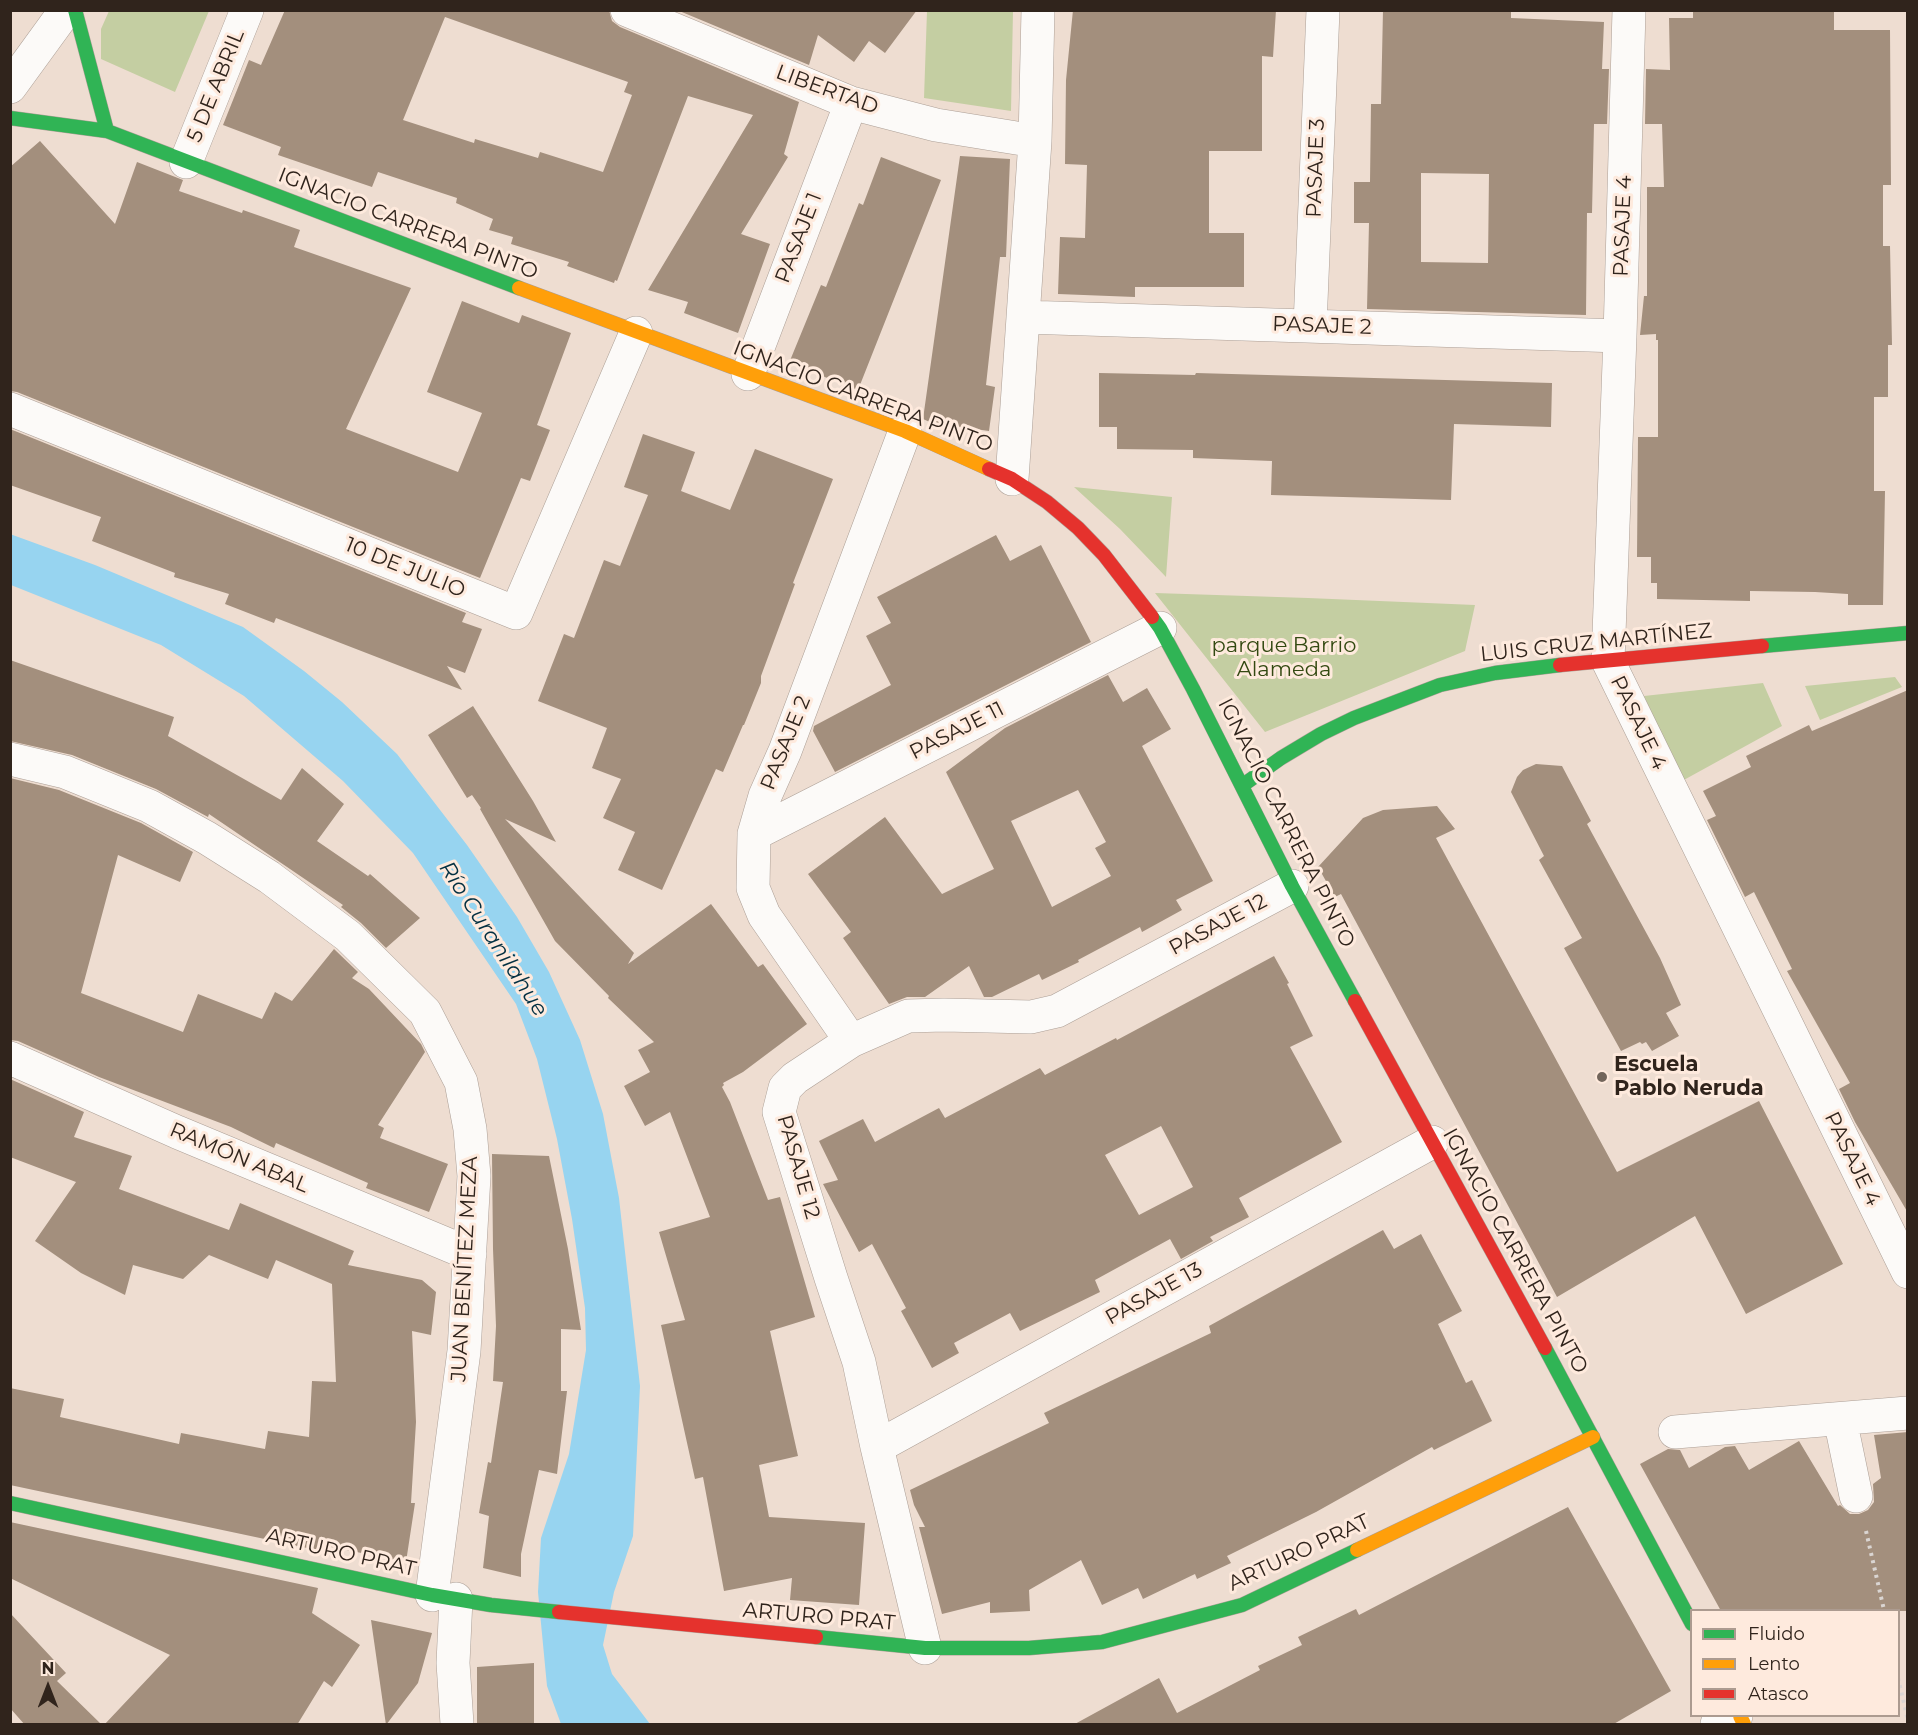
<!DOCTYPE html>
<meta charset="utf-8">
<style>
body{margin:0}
#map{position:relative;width:1918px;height:1735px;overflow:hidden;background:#eeddd1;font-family:Montserrat,sans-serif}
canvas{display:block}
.frame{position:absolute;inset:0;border:12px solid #30241c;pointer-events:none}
.legend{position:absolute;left:1690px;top:1609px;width:210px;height:108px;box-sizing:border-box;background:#feeadd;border:2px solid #ac9b90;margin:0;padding:8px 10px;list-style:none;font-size:18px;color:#30241c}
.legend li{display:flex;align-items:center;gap:12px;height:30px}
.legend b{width:30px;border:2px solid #ac9b90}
.north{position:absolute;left:18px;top:1657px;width:60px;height:60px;-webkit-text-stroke:4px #feeadd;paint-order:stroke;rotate:0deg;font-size:16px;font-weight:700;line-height:24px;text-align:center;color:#30241c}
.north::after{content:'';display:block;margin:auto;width:21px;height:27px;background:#30241c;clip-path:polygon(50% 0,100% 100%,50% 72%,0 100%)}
</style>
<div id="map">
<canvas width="1918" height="1735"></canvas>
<div class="frame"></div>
<ul class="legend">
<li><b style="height:8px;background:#30b455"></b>Fluido</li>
<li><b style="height:8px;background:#ff9f0a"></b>Lento</li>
<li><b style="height:8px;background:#e5322d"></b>Atasco</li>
</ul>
<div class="north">N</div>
</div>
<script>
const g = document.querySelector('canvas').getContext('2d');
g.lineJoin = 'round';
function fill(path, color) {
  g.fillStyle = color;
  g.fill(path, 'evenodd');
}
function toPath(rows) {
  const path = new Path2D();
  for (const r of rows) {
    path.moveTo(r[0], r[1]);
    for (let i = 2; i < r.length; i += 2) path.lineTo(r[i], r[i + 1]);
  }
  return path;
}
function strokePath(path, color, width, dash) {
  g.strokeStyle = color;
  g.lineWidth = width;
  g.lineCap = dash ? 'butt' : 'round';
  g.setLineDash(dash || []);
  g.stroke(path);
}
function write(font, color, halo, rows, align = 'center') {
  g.font = font + ' Montserrat,sans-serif';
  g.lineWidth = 6;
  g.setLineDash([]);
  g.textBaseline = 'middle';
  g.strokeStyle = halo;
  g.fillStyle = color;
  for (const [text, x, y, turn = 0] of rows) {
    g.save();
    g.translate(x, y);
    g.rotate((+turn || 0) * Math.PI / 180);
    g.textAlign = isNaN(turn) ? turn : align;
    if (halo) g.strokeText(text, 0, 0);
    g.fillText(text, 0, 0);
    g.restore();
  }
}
fill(toPath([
 [109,11,209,11,175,92,101,59,101,29],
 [927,11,1013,11,1011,111,924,98],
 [1074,487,1172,497,1166,577,1120,529],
 [1155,593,1308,598,1475,605,1465,651,1265,732],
 [1895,677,1902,687,1820,720,1805,686],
 [1763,683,1782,726,1682,781,1644,696]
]), '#c4cea2');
fill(toPath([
 [10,534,95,565,243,627,304,671,342,702,397,754,467,845,517,917,549,972,580,1040,603,1114,619,1198,640,1386,633,1536,614,1592,603,1645,612,1674,650,1724,561,1724,547,1686,538,1592,541,1538,569,1454,586,1350,585,1308,572,1219,557,1139,537,1059,516,1004,413,853,343,781,244,696,161,645,11,585]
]), '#97d4f0');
fill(toPath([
 [285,10,609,10,612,21,620,27,799,102,784,154,788,157,741,234,770,244,738,333,684,313,688,302,648,290,753,115,688,96,617,281,615,280,614,283,567,266,569,262,511,244,513,237,489,230,493,219,456,203,457,198,378,172,372,187,278,155,281,147,223,125,249,60,261,65],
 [445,17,628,82,624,92,632,95,603,172,540,152,538,158,475,139,474,143,403,120],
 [677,10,917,10,885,53,869,41,854,62,818,35,809,65],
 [1073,10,1276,10,1273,57,1262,56,1262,151,1209,151,1209,233,1244,233,1244,287,1135,287,1135,297,1058,294,1060,237,1085,238,1087,165,1065,164,1066,80],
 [1383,10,1511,10,1511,18,1604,22,1602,69,1609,69,1607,124,1594,124,1592,213,1587,213,1586,315,1367,309,1369,223,1354,223,1354,182,1370,182,1371,104,1381,104],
 [1421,173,1489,174,1488,263,1421,262],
 [1693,10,1834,10,1834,30,1890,30,1891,185,1883,185,1883,246,1890,246,1892,345,1888,345,1888,397,1874,397,1874,491,1885,491,1883,605,1848,605,1848,594,1815,592,1750,591,1750,601,1657,599,1657,583,1651,583,1651,557,1637,557,1638,437,1658,437,1658,340,1656,340,1656,334,1640,335,1644,296,1647,296,1647,187,1664,187,1662,124,1645,124,1646,69,1670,70,1669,18,1693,18],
 [40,141,115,224,137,162,183,180,179,191,242,213,243,210,300,230,294,247,411,288,346,429,458,472,482,413,427,392,462,301,519,323,522,315,571,333,537,425,550,430,530,481,521,478,480,578,17,392,10,391,10,167],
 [960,156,1010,159,1006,257,1000,257,986,385,995,387,989,431,932,423,923,419],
 [881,157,941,180,858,390,789,363,821,285,826,287,859,203,863,205],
 [1099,373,1195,375,1196,373,1552,383,1551,427,1454,424,1451,500,1271,495,1272,461,1193,458,1193,450,1117,449,1117,427,1099,427],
 [10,429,466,613,462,622,482,629,465,673,447,666,462,690,276,618,274,623,225,604,229,594,174,577,175,573,92,541,101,517,10,485],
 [643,434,695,452,681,491,730,510,755,449,833,479,793,583,795,584,761,676,761,683,744,725,743,725,723,772,716,769,662,890,618,870,635,832,603,818,621,779,592,768,607,728,538,701,564,634,574,638,604,560,620,566,648,495,624,487],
 [996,535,1010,561,1041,545,1091,642,835,772,813,731,814,726,891,685,866,636,891,623,877,597],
 [10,660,174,717,168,736,281,800,302,768,344,804,317,841,368,876,370,874,420,918,386,948,361,923,341,907,343,905,209,814,208,817,156,789,72,755,10,741],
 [1108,675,1123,702,1147,688,1171,729,1142,746,1213,881,1176,900,1182,910,1142,932,1140,927,1078,960,1079,962,1042,980,1039,974,992,997,984,997,969,966,925,997,907,997,889,1004,843,938,851,932,808,874,885,817,942,894,994,869,946,772,1005,728],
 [1078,790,1106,842,1095,848,1111,876,1052,907,1011,821],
 [1908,690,1908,1213,1855,1122,1839,1089,1850,1083,1787,971,1792,969,1754,892,1745,897,1707,820,1716,816,1703,791,1751,767,1746,756,1809,725,1812,731],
 [473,706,533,801,556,842,505,819,634,953,628,964,711,904,758,967,763,964,807,1024,743,1072,723,1083,724,1085,722,1087,730,1102,768,1200,780,1197,815,1317,770,1331,798,1456,759,1465,769,1517,865,1523,859,1605,790,1600,792,1578,724,1591,703,1477,695,1479,661,1325,685,1320,659,1232,710,1217,670,1112,645,1126,624,1086,650,1072,638,1050,654,1042,608,998,609,996,555,941,480,809,481,808,472,795,467,798,428,735],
 [1536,764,1562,766,1591,821,1587,824,1660,958,1681,1005,1666,1013,1679,1036,1652,1051,1646,1042,1642,1044,1640,1042,1621,1051,1564,948,1582,938,1539,860,1544,856,1511,792,1517,777,1523,770],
 [10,778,59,790,141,823,193,852,180,882,118,855,81,993,183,1032,198,994,262,1019,275,992,292,1001,334,949,358,972,352,978,369,989,421,1044,425,1052,378,1125,384,1128,380,1138,448,1164,429,1212,366,1188,368,1183,276,1143,274,1148,231,1127,99,1077,18,1041,10,1040],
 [1437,806,1455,829,1436,838,1617,1172,1759,1101,1843,1264,1746,1314,1695,1216,1557,1297,1341,894,1335,897,1318,867,1363,818,1383,810],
 [1274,956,1289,983,1287,984,1313,1036,1290,1047,1342,1142,1239,1198,1249,1217,1210,1237,1213,1241,1181,1259,1170,1239,1095,1280,1100,1292,1020,1331,1010,1313,954,1343,959,1353,932,1368,901,1311,906,1308,872,1244,859,1252,823,1184,838,1180,819,1141,863,1119,875,1142,939,1108,945,1118,1040,1068,1045,1075,1116,1038,1117,1040],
 [1161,1126,1193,1187,1139,1215,1105,1155],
 [10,1079,84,1112,74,1137,132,1156,119,1189,229,1230,240,1203,354,1251,348,1265,422,1280,436,1292,431,1335,412,1331,416,1422,411,1503,415,1503,406,1562,327,1546,326,1552,10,1485,10,1388,64,1399,60,1417,179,1444,181,1433,265,1449,268,1431,309,1437,312,1381,336,1382,332,1284,276,1260,268,1279,209,1255,183,1279,133,1265,125,1295,81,1273,35,1241,76,1182,10,1157],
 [492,1154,549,1156,568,1249,581,1330,561,1329,561,1391,567,1391,557,1474,539,1470,521,1554,521,1577,483,1568,489,1516,479,1513,488,1462,491,1463,503,1382,493,1381,496,1326,493,1249],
 [1383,1230,1394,1249,1421,1234,1462,1311,1438,1324,1466,1383,1472,1380,1492,1421,1434,1450,1432,1447,1316,1512,1227,1556,1231,1563,1197,1579,1195,1574,1143,1599,1138,1588,1102,1605,1081,1560,1029,1590,1030,1611,990,1613,990,1602,942,1614,919,1527,925,1527,914,1505,910,1490,1049,1423,1044,1413,1211,1333,1209,1326],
 [1908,1432,1908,1611,1721,1611,1640,1464,1668,1449,1680,1450,1689,1468,1725,1447,1735,1446,1749,1470,1799,1441,1838,1506,1840,1505,1850,1514,1859,1514,1868,1510,1874,1502,1873,1484,1881,1478,1874,1435],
 [1568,1507,1671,1691,1612,1725,1073,1725,1159,1678,1177,1713,1260,1670,1258,1666,1302,1645,1298,1637,1356,1609,1359,1615],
 [10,1522,318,1588,312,1613,360,1645,332,1687,324,1681,297,1725,104,1725,170,1655,10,1578],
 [10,1613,66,1673,57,1681,102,1725,25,1725,10,1708],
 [371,1620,432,1633,418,1683,386,1725],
 [534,1663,534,1725,477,1725,477,1667]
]), '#a38f7d');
const street = toPath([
 [627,10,851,103,936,125,1035,141],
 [1629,10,1620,336,1608,661,1908,1272],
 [10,87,66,10],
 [186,162,247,10],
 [1023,317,1620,336],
 [1310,326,1323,10],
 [748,374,851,103],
 [10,409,516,613,636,333],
 [1012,479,1035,141,1038,10],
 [10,759,65,772,149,806,207,838,269,877,348,936,425,1012,461,1082,470,1129,474,1176,464,1351,432,1595],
 [754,834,1160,628],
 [851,1041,764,915,753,888,754,834,765,796,785,751,905,431],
 [10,1058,177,1132,470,1254],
 [1840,1419,1856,1496],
 [1675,1432,1908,1413],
 [877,1447,1432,1142],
 [456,1599,453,1663,457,1724],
 [925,1648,877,1447,859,1362,831,1278,779,1112,785,1088,795,1078,851,1041,908,1016,944,1015,1031,1017,1057,1011,1292,886],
 [1717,1724,1736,1716]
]);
const fast = toPath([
 [75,10,107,131],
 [10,118,107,131,519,288],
 [1152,617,1160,628,1193,689,1292,886,1355,1001],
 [1762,646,1908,633],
 [1243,785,1281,758,1321,734,1354,718,1440,685,1495,673,1560,665],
 [1545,1348,1692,1624],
 [10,1503,432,1595,491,1605,559,1612],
 [816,1637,925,1648,1029,1648,1102,1642,1242,1605,1357,1550]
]);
const slow = toPath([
 [519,288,905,431,989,469],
 [1357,1550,1593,1437],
 [1740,1716,1744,1724]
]);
const jam = toPath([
 [989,469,1012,479,1047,502,1078,528,1104,555,1152,617],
 [1560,665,1762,646],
 [1355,1001,1545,1348],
 [559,1612,816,1637]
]);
strokePath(street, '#ac9f96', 34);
strokePath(fast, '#ac9f96', 15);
strokePath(slow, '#ac9f96', 15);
strokePath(jam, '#ac9f96', 15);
strokePath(toPath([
 [1866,1531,1884,1610],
 [1898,1678,1908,1720]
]), '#dad5d2', 4, [3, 4.5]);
strokePath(street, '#fcfaf8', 33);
strokePath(fast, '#30b455', 14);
strokePath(slow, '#ff9f0a', 14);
strokePath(jam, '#e5322d', 14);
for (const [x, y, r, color] of [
 [1602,1077,6,"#72655b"]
]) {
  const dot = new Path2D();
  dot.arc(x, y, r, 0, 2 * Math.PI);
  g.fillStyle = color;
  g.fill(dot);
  strokePath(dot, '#feeadd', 2);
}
write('21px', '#30241c', '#feeadd', [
 ["5 DE ABRIL",216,86,-68],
 ["LIBERTAD",827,90,20],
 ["PASAJE 3",1316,168,-88],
 ["IGNACIO CARRERA PINTO",408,224,21],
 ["PASAJE 4",1623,226,-88],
 ["PASAJE 1",799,238,-69],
 ["PASAJE 2",1322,326,2],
 ["IGNACIO CARRERA PINTO",863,397,21],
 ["10 DE JULIO",405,568,22],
 ["LUIS CRUZ MARTÍNEZ",1596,643,-6],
 ["PASAJE 4",1638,723,64],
 ["PASAJE 11",957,731,-27],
 ["PASAJE 2",786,743,-68],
 ["IGNACIO CARRERA PINTO",1286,823,63],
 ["PASAJE 12",1218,925,-28],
 ["RAMÓN ABAL",239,1158,23],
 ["PASAJE 4",1852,1159,64],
 ["PASAJE 12",798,1167,74],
 ["IGNACIO CARRERA PINTO",1515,1251,61],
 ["JUAN BENÍTEZ MEZA",465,1269,-87],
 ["PASAJE 13",1154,1294,-29],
 ["ARTURO PRAT",341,1553,13],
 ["ARTURO PRAT",1299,1553,-25],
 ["ARTURO PRAT",819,1617,5]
]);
write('21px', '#334911', '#feeadd', [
 ["parque Barrio",1284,646],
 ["Alameda",1284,670]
]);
write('bold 21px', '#30241c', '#feeadd', [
 ["Escuela",1614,1065],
 ["Pablo Neruda",1614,1089]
], 'left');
write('italic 22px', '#033042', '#feeadd', [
 ["Río Curanilahue",493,939,57]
]);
</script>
